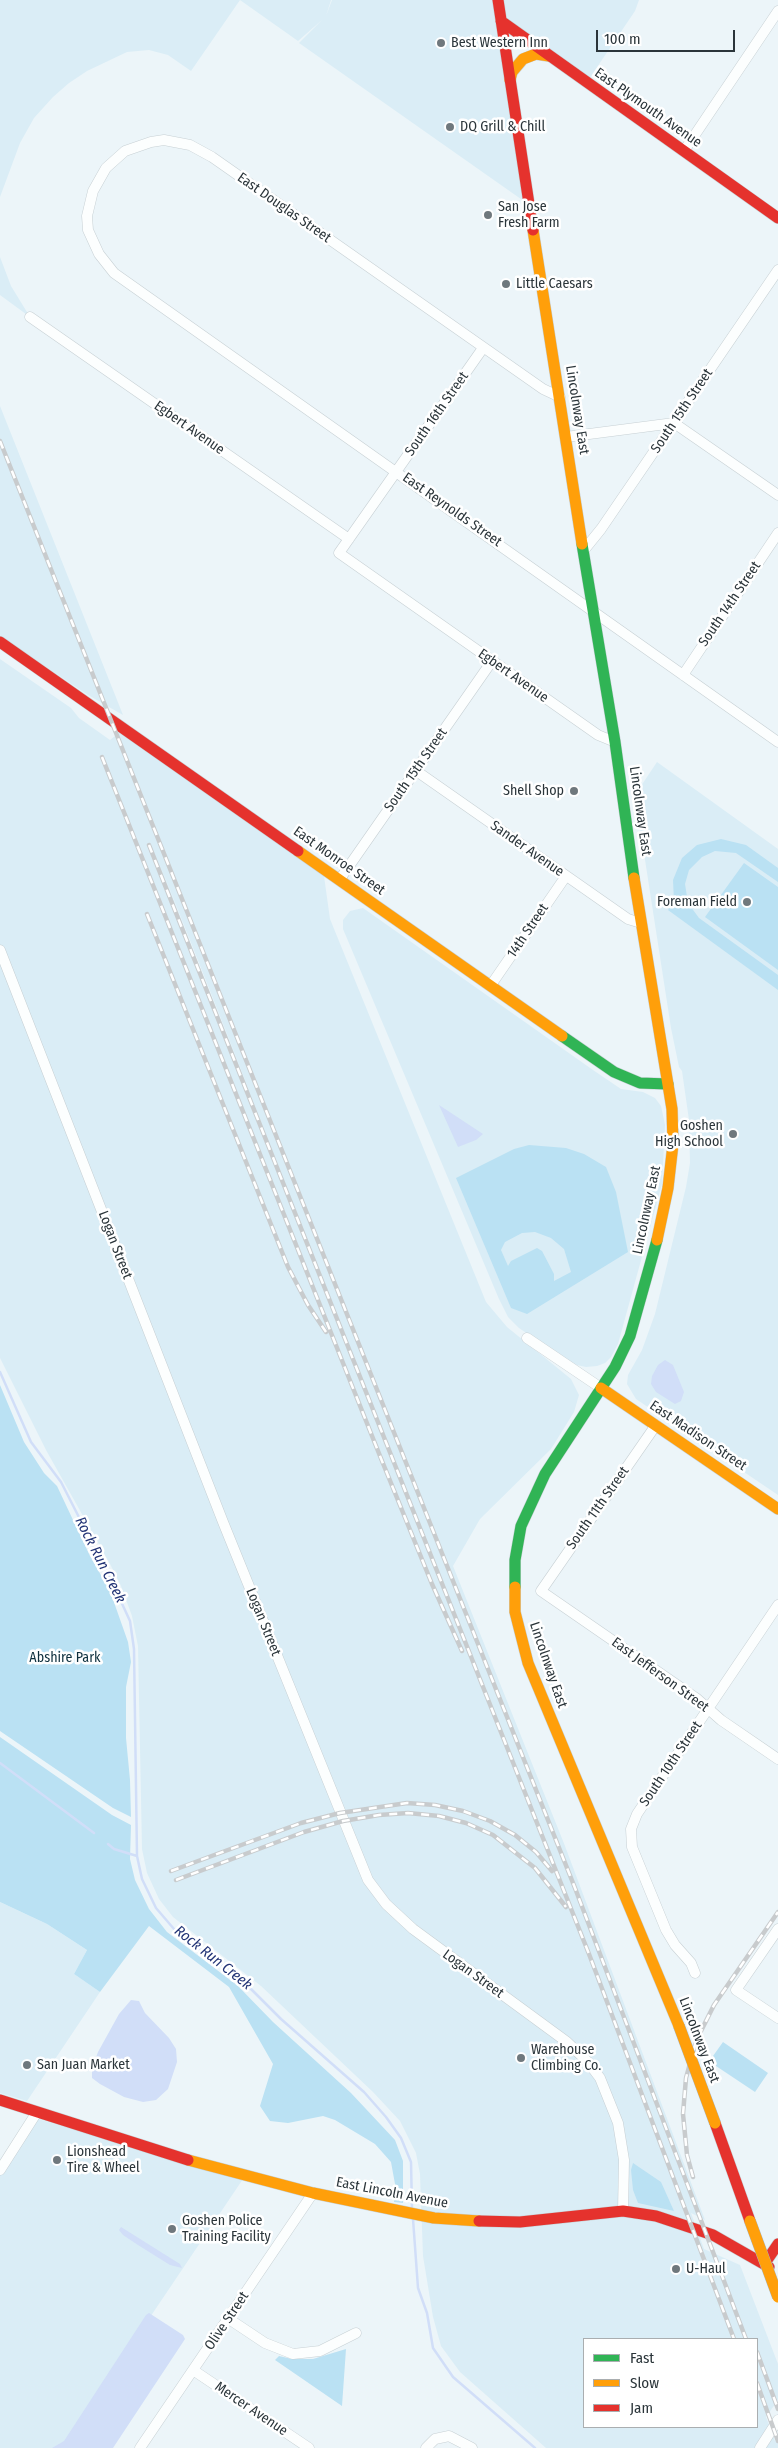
<!DOCTYPE html>
<style>
body{margin:0}
#map{position:relative;width:778px;height:2448px;overflow:hidden;background:#ecf5f9;font-family:"Fira Sans Condensed",sans-serif}
canvas{display:block}
.legend{position:absolute;left:583px;top:2338px;width:175px;height:90px;box-sizing:border-box;background:#fff;border:1px solid #aaaeb0;margin:0;padding:6px 9px;list-style:none;font-size:15px;color:#2b353a}
.legend li{display:flex;align-items:center;gap:10px;height:25px}
.legend b{width:25px;border:1px solid #aaaeb0}
.scale{position:absolute;left:596px;top:30px;width:139px;height:22px;box-sizing:border-box;border:2px solid #2b353a;border-top:0;padding-left:6px;font-size:15px;line-height:18px;white-space:nowrap;color:#2b353a;-webkit-text-stroke:4px #fff;paint-order:stroke}
</style>
<div id="map">
<canvas width="778" height="2448"></canvas>
<ul class="legend">
<li><b style="height:6px;background:#30b455"></b>Fast</li>
<li><b style="height:6px;background:#ff9f0a"></b>Slow</li>
<li><b style="height:6px;background:#e5322d"></b>Jam</li>
</ul>
<div class="scale">100 m</div>
</div>
<script>
const g = document.querySelector('canvas').getContext('2d');
g.lineJoin = 'round';
function fill(path, color) {
  g.fillStyle = color;
  g.fill(path, 'evenodd');
}
function toPath(rows) {
  const path = new Path2D();
  for (const r of rows) {
    path.moveTo(r[0], r[1]);
    for (let i = 2; i < r.length; i += 2) path.lineTo(r[i], r[i + 1]);
  }
  return path;
}
function strokePath(path, color, width, dash) {
  g.strokeStyle = color;
  g.lineWidth = width;
  g.lineCap = dash ? 'butt' : 'round';
  g.setLineDash(dash || []);
  g.stroke(path);
}
function write(font, color, halo, rows, align = 'center') {
  g.font = font + ' "Fira Sans Condensed",sans-serif';
  g.lineWidth = 5;
  g.setLineDash([]);
  g.textBaseline = 'middle';
  g.strokeStyle = halo;
  g.fillStyle = color;
  for (const [text, x, y, turn = 0] of rows) {
    g.save();
    g.translate(x, y);
    g.rotate((+turn || 0) * Math.PI / 180);
    g.textAlign = isNaN(turn) ? turn : align;
    if (halo) g.strokeText(text, 0, 0);
    g.fillText(text, 0, 0);
    g.restore();
  }
}
fill(toPath([
 [0,0,331,0,326,16,332,0,639,0,635,11,587,82,501,21,528,204,299,43,322,20,298,41,240,0,191,71,168,55,149,50,127,52,87,71,69,83,53,97,34,118,20,143,0,197],
 [0,257,11,286,30,317,0,295],
 [0,406,123,715,88,695,0,636],
 [0,659,71,708,79,718,110,740,120,732,324,876,330,919,486,1302,507,1327,571,1379,579,1395,574,1412,551,1449,480,1519,453,1566,565,1846,705,2220,691,2213,704,2249,740,2265,778,2364,778,2400,766,2417,775,2441,778,2438,778,2448,546,2448,460,2372,441,2346,433,2317,423,2256,420,2174,416,2153,400,2121,373,2092,261,1986,173,1917,159,1899,147,1873,142,1849,138,1646,132,1616,121,1586,110,1564,46,1450,0,1358],
 [159,862,250,1092,197,960],
 [584,2339,757,2339,757,2427,584,2427],
 [657,762,778,849,778,1495,636,1399,627,1384,628,1375,642,1350,655,1314,686,1187,690,1163,689,1120,682,1071,679,1067,671,1028,635,795],
 [363,908,593,1070,621,1089,643,1092,655,1098,661,1106,665,1125,662,1184,618,1344,611,1357,605,1363,597,1366,586,1367,572,1364,519,1328,508,1317,499,1299,343,929,343,920,350,911],
 [0,1902,47,1924,87,1950,74,1974,100,1992,27,2101,0,2093],
 [38,2119,243,2179,62,2448,0,2448,0,2173]
]), '#daedf6');
fill(toPath([
 [721,839,746,845,778,868,778,882,736,853,715,851,702,857,689,870,685,884,688,903,699,918,778,975,778,990,668,910,674,902,673,880,682,858,697,845],
 [744,863,778,887,778,970,705,917],
 [529,1145,566,1148,584,1154,606,1167,616,1192,628,1252,527,1314,511,1308,456,1178,514,1149],
 [535,1232,551,1238,564,1249,571,1272,554,1281,554,1274,542,1251,537,1248,511,1261,508,1266,501,1250,505,1242,522,1233],
 [0,1385,24,1442,44,1473,57,1486,90,1556,110,1591,128,1642,131,1662,126,1687,126,1738,130,1780,131,1817,113,1808,0,1731],
 [0,1737,112,1815,131,1825,130,1859,135,1880,149,1909,167,1932,238,1986,273,2022,351,2093,395,2140,403,2161,403,2203,394,2202,395,2184,391,2162,375,2144,335,2120,323,2116,288,2123,270,2121,260,2106,273,2064,229,1987,149,1926,100,1992,74,1974,87,1950,47,1924,0,1902],
 [723,2042,768,2073,755,2092,716,2066,713,2056],
 [633,2163,661,2182,674,2211,638,2203,633,2190,631,2170],
 [346,2349,342,2406,275,2360,279,2356,292,2359,313,2359]
]), '#bae1f3');
fill(toPath([
 [439,1105,483,1134,476,1140,458,1147],
 [665,1360,673,1365,684,1392,681,1401,675,1404,656,1392,651,1384,652,1376,658,1365],
 [131,2000,139,2001,145,2013,169,2038,176,2049,177,2062,168,2089,156,2100,143,2102,124,2097,100,2084,92,2078,92,2068,98,2052,119,2014],
 [121,2227,180,2264,182,2268,170,2265,138,2245,123,2235,119,2230],
 [149,2313,183,2335,185,2339,113,2448,52,2448,64,2441,146,2315]
]), '#d1def8');
strokePath(toPath([
 [0,1372,31,1442,61,1482,112,1582,130,1621,134,1649,137,1856,142,1879,156,1908,174,1929,243,1981,281,2019,364,2092,386,2117,401,2138,411,2162,412,2209],
 [0,1763,94,1833],
 [108,1844,114,1849,137,1856],
 [413,2219,418,2288,427,2313,433,2348,453,2377,535,2448]
]), '#d1def8', 2.5);
const street = toPath([
 [684,151,778,11],
 [30,317,349,539],
 [483,348,339,553,598,735,615,742],
 [560,397,543,389,212,157,190,145,164,140,151,142,125,151,106,168,93,191,87,216,88,230,99,254,114,273,778,742],
 [566,437,674,423,778,495],
 [584,550,601,529,778,270],
 [683,675,778,533],
 [415,770,628,919,641,923],
 [340,879,492,661],
 [0,950,223,1522,368,1880,386,1904,413,1929,567,2042,588,2062,600,2078,618,2123,624,2160,623,2211],
 [491,985,566,876],
 [527,1338,601,1388],
 [656,1425,541,1591,696,1698,721,1720,778,1759],
 [778,1929,736,1990,778,2018],
 [695,1973,691,1963,675,1945,666,1930,632,1847,631,1829,637,1814,778,1605],
 [0,2170,37,2112],
 [229,2319,265,2343,293,2354,320,2351,356,2333],
 [193,2370,309,2448],
 [140,2448,313,2193],
 [426,2448,435,2439,449,2436,472,2448],
 [760,2448,778,2420]
]);
const fast = toPath([
 [582,544,615,742,634,878],
 [562,1036,614,1072,640,1083,668,1084],
 [515,1587,515,1560,521,1526,545,1474,615,1367,630,1336,657,1240]
]);
const slow = toPath([
 [510,80,512,72,523,59,536,54,549,56],
 [533,230,582,544],
 [298,851,562,1036],
 [634,878,672,1109,673,1144,668,1188,657,1240],
 [601,1388,778,1509],
 [515,1587,515,1612,528,1663,679,2026],
 [188,2160,313,2193,434,2218,479,2221]
]);
const jam = toPath([
 [498,0,533,230],
 [501,21,778,218],
 [0,642,298,851],
 [0,2100,188,2160],
 [715,2123,750,2221],
 [479,2221,520,2222,623,2211,656,2216,713,2235,769,2267],
 [765,2263,778,2244]
]);
strokePath(street, '#c7d0d4', 11);
strokePath(fast, '#c7d0d4', 12);
strokePath(slow, '#c7d0d4', 12);
strokePath(jam, '#c7d0d4', 12);
strokePath(street, '#fcfefe', 10);
strokePath(fast, '#30b455', 11);
strokePath(slow, '#ff9f0a', 11);
strokePath(jam, '#e5322d', 11);
const rail = toPath([
 [0,441,575,1888,746,2339],
 [102,757,380,1456,432,1584,462,1651],
 [149,845,589,1954,734,2339],
 [147,914,288,1267,308,1305,326,1332],
 [171,1871,301,1823,340,1813,407,1803,435,1805,463,1811,490,1821,515,1835,536,1852,552,1871],
 [176,1880,304,1832,343,1821,379,1815,408,1813,439,1816,466,1823,493,1835,535,1868,566,1907],
 [693,2177,687,2155,683,2114,686,2078,696,2041,714,2005,778,1912],
 [757,2352,778,2409],
 [757,2383,778,2441]
]);
strokePath(rail, '#c8cbcd', 4.5);
strokePath(rail, '#fff', 2.5, [8]);
const slowBridge = toPath([
 [679,2026,715,2123],
 [750,2221,778,2297]
]);
strokePath(slowBridge, '#a9b7c3', 12, []);
strokePath(slowBridge, '#ff9f0a', 11);
for (const [x, y, r, color] of [
 [441,43,5,"#6f787d"],
 [450,127,5,"#6f787d"],
 [488,215,5,"#6f787d"],
 [506,284,5,"#6f787d"],
 [574,791,5,"#6f787d"],
 [747,902,5,"#6f787d"],
 [733,1134,5,"#6f787d"],
 [521,2058,5,"#6f787d"],
 [27,2065,5,"#6f787d"],
 [57,2160,5,"#6f787d"],
 [172,2229,5,"#6f787d"],
 [676,2269,5,"#6f787d"]
]) {
  const dot = new Path2D();
  dot.arc(x, y, r, 0, 2 * Math.PI);
  g.fillStyle = color;
  g.fill(dot);
  strokePath(dot, '#fff', 2);
}
write('14px', '#2b353a', '#fff', [
 ["Best Western Inn",451,43],
 ["DQ Grill & Chill",460,127],
 ["San Jose",498,207],
 ["Fresh Farm",498,223],
 ["Little Caesars",516,284],
 ["Shell Shop",564,791,"right"],
 ["Foreman Field",737,902,"right"],
 ["Goshen",723,1126,"right"],
 ["High School",723,1142,"right"],
 ["Warehouse",531,2050],
 ["Climbing Co.",531,2066],
 ["San Juan Market",37,2065],
 ["Lionshead",67,2152],
 ["Tire & Wheel",67,2168],
 ["Goshen Police",182,2221],
 ["Training Facility",182,2237],
 ["U-Haul",686,2269]
], 'left');
write('14px', '#2b353a', '#fff', [
 ["East Plymouth Avenue",648,108,35],
 ["East Douglas Street",284,208,35],
 ["Lincolnway East",577,410,81],
 ["South 15th Street",682,411,-56],
 ["South 16th Street",437,414,-55],
 ["Egbert Avenue",189,428,35],
 ["East Reynolds Street",452,510,35],
 ["South 14th Street",730,604,-56],
 ["Egbert Avenue",513,676,35],
 ["South 15th Street",416,770,-55],
 ["Lincolnway East",640,811,82],
 ["Sander Avenue",527,849,35],
 ["East Monroe Street",339,861,35],
 ["14th Street",528,931,-56],
 ["Lincolnway East",647,1210,-78],
 ["Logan Street",115,1245,69],
 ["East Madison Street",698,1436,34],
 ["South 11th Street",598,1508,-55],
 ["Logan Street",263,1622,68],
 ["Lincolnway East",548,1665,71],
 ["East Jefferson Street",660,1675,36],
 ["South 10th Street",671,1764,-56],
 ["Logan Street",473,1974,36],
 ["Lincolnway East",699,2040,69],
 ["East Lincoln Avenue",392,2193,11],
 ["Olive Street",227,2321,-56],
 ["Mercer Avenue",251,2409,34]
]);
write('14px', '#0e303e', '#fff', [
 ["Abshire Park",65,1658]
]);
write('italic 15px', '#223476', '#fff', [
 ["Rock Run Creek",100,1560,63],
 ["Rock Run Creek",213,1958,38]
]);
</script>
